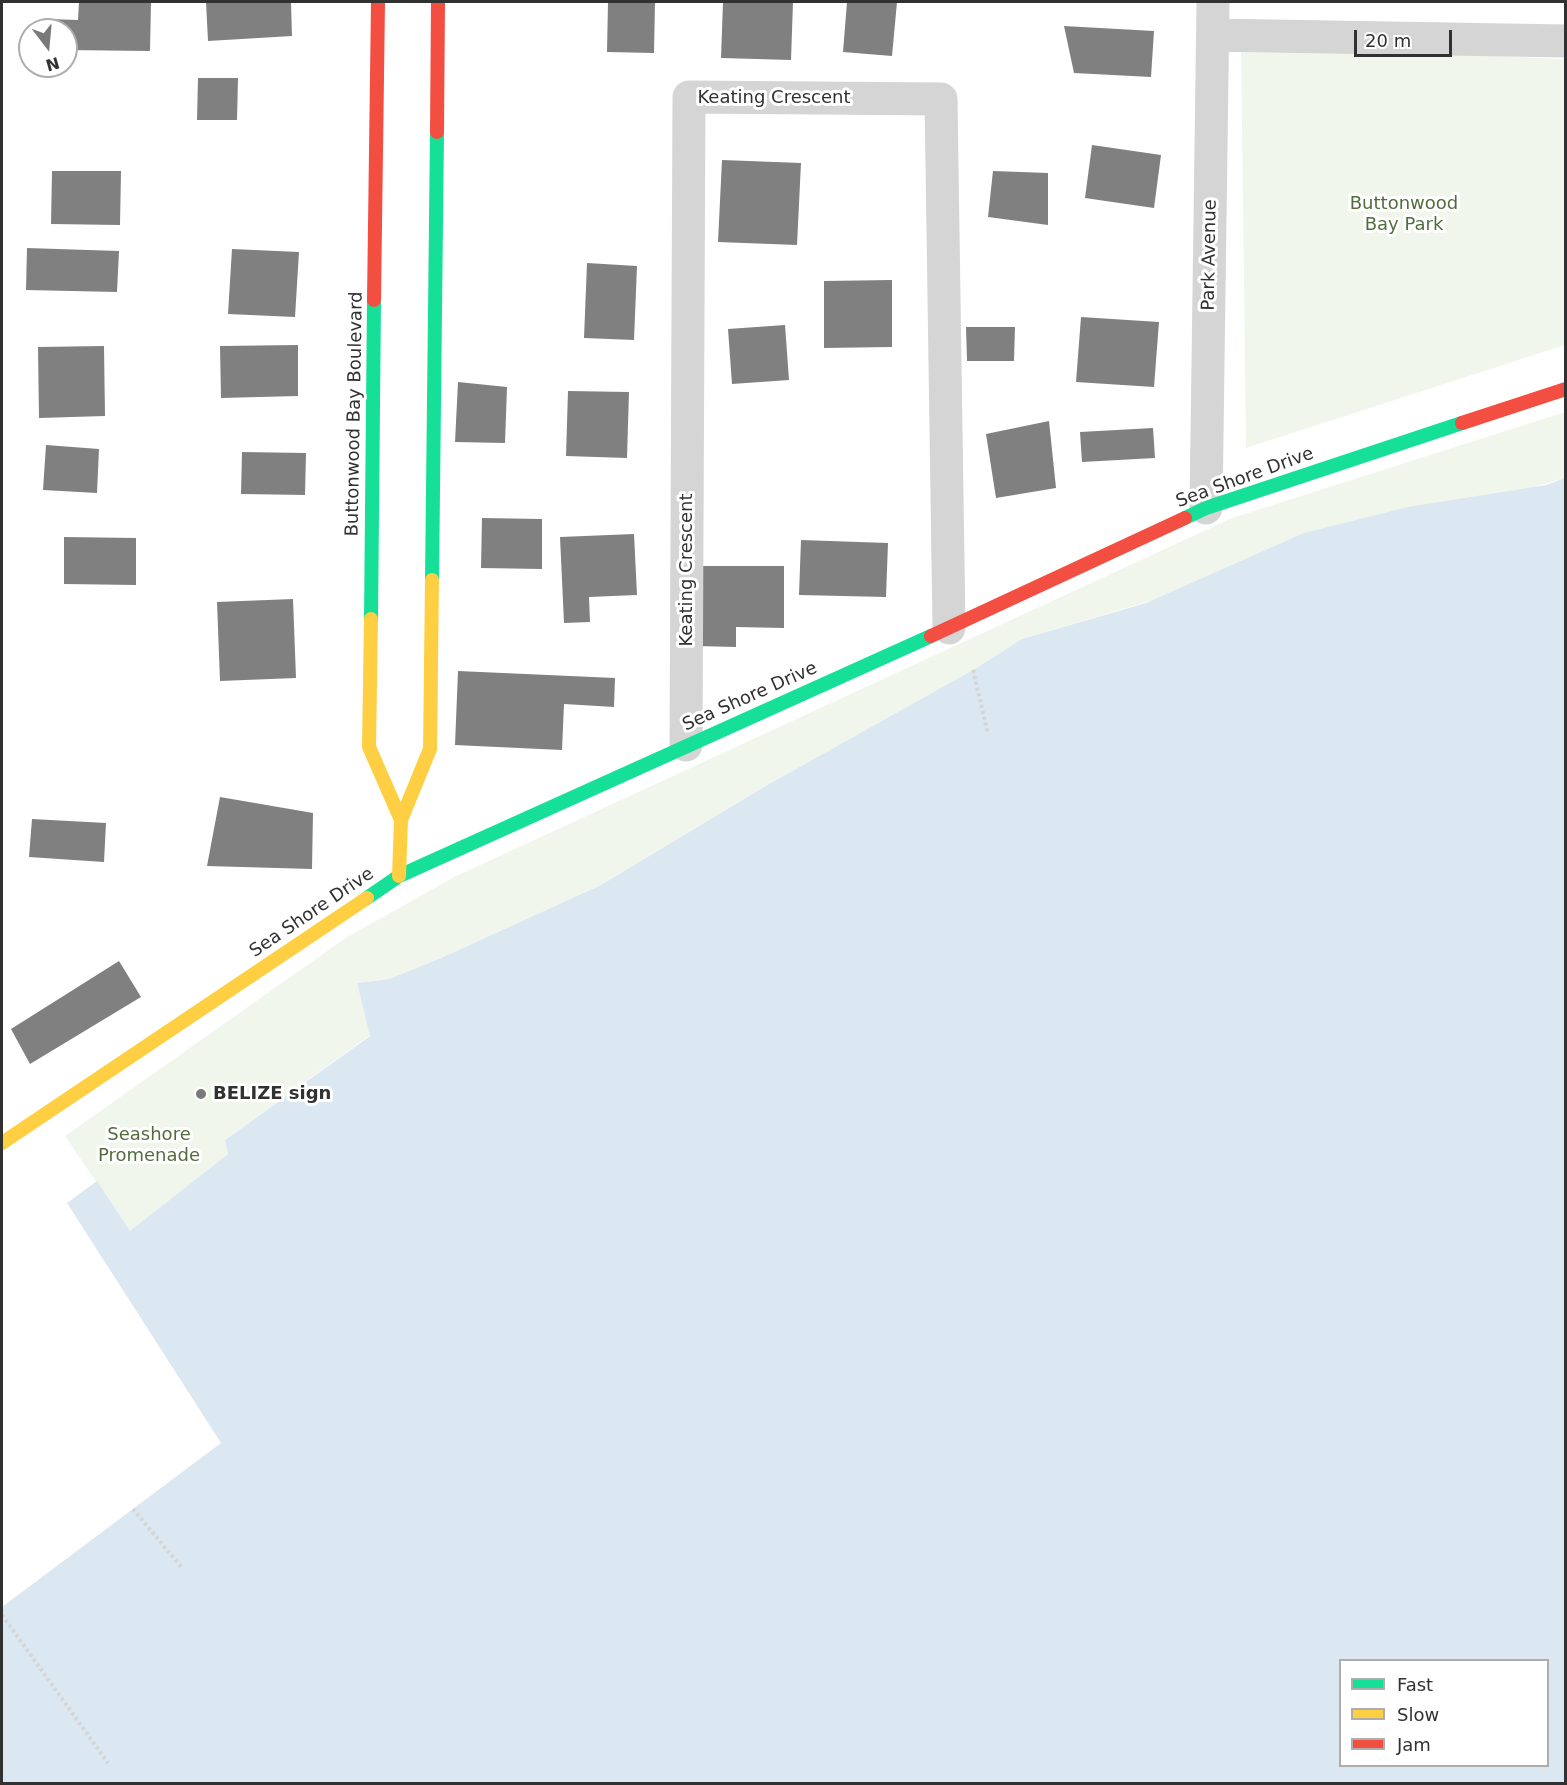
<!DOCTYPE html>
<style>
body{margin:0}
#map{position:relative;width:1567px;height:1785px;overflow:hidden;background:#fff;font-family:"DejaVu Sans",sans-serif}
canvas{display:block}
.frame{position:absolute;inset:0;border:3px solid #313131;pointer-events:none}
.legend{position:absolute;left:1339px;top:1659px;width:210px;height:108px;box-sizing:border-box;background:#fff;border:2px solid #adadad;margin:0;padding:8px 10px;list-style:none;font-size:18px;color:#313131}
.legend li{display:flex;align-items:center;gap:12px;height:30px}
.legend b{width:30px;border:2px solid #adadad}
.north{position:absolute;left:18px;top:18px;width:60px;height:60px;box-sizing:border-box;background:#fff;border:2px solid #adadad;border-radius:50%;rotate:164deg;font-size:16px;font-weight:700;line-height:24px;text-align:center;color:#313131}
.north::after{content:'';display:block;margin:auto;width:21px;height:27px;background:#797979;clip-path:polygon(50% 0,100% 100%,50% 72%,0 100%)}
.scale{position:absolute;left:1354px;top:30px;width:98px;height:27px;box-sizing:border-box;border:3px solid #313131;border-top:0;padding-left:8px;font-size:18px;line-height:21px;white-space:nowrap;color:#313131;-webkit-text-stroke:4px #fff;paint-order:stroke}
</style>
<div id="map">
<canvas width="1567" height="1785"></canvas>
<div class="frame"></div>
<ul class="legend">
<li><b style="height:8px;background:#16e098"></b>Fast</li>
<li><b style="height:8px;background:#ffcf43"></b>Slow</li>
<li><b style="height:8px;background:#f24e42"></b>Jam</li>
</ul>
<div class="north">N</div>
<div class="scale">20 m</div>
</div>
<script>
const g = document.querySelector('canvas').getContext('2d');
g.lineJoin = 'round';
function fill(path, color) {
  g.fillStyle = color;
  g.fill(path, 'evenodd');
}
function toPath(rows) {
  const path = new Path2D();
  for (const r of rows) {
    path.moveTo(r[0], r[1]);
    for (let i = 2; i < r.length; i += 2) path.lineTo(r[i], r[i + 1]);
  }
  return path;
}
function strokePath(path, color, width, dash) {
  g.strokeStyle = color;
  g.lineWidth = width;
  g.lineCap = dash ? 'butt' : 'round';
  g.setLineDash(dash || []);
  g.stroke(path);
}
function write(font, color, halo, rows, align = 'center') {
  g.font = font + ' "DejaVu Sans",sans-serif';
  g.lineWidth = 6;
  g.setLineDash([]);
  g.textBaseline = 'middle';
  g.strokeStyle = halo;
  g.fillStyle = color;
  for (const [text, x, y, turn = 0] of rows) {
    g.save();
    g.translate(x, y);
    g.rotate((+turn || 0) * Math.PI / 180);
    g.textAlign = isNaN(turn) ? turn : align;
    if (halo) g.strokeText(text, 0, 0);
    g.fillText(text, 0, 0);
    g.restore();
  }
}
fill(toPath([
 [1241,45,1565,59,1565,345,1246,448],
 [1565,412,1565,478,1022,639,973,670,769,784,601,885,441,958,389,979,357,983,370,1035,225,1140,228,1154,130,1232,65,1136,344,939,454,877,1232,518]
]), '#f1f6ed');
fill(toPath([
 [1565,478,1565,1783,2,1783,2,1607,221,1443,67,1203,97,1181,130,1231,228,1154,225,1140,370,1036,357,983,389,979,441,958,601,885,769,784,973,670,1022,639,1146,603,1304,533,1408,507,1546,485],
 [1340,1660,1548,1660,1548,1766,1340,1766]
]), '#dbe8f2');
fill(toPath([
 [79,2,151,2,150,51,66,50,66,30,49,30,49,19,78,20],
 [206,2,291,2,292,36,208,41],
 [608,2,655,2,654,53,607,52],
 [723,2,793,2,791,60,721,58],
 [847,2,897,2,892,56,843,52],
 [1064,26,1154,31,1151,77,1074,73],
 [198,78,238,78,237,120,197,120],
 [1092,145,1161,155,1154,208,1085,198],
 [722,160,801,163,797,245,718,242],
 [52,171,121,171,120,225,51,224],
 [993,171,1048,173,1048,225,988,217],
 [27,248,119,251,117,292,26,290],
 [232,249,299,252,295,317,228,314],
 [587,263,637,266,634,340,584,338],
 [892,280,892,347,824,348,824,281],
 [1081,317,1159,322,1154,387,1076,382],
 [785,325,789,380,732,384,728,329],
 [966,327,1015,327,1014,361,967,361],
 [298,345,298,396,221,398,220,346],
 [104,346,105,416,39,418,38,347],
 [458,382,507,387,505,443,455,442],
 [568,391,629,392,627,458,566,456],
 [1049,421,1056,488,996,498,986,434],
 [1153,428,1155,458,1082,462,1080,432],
 [46,445,99,449,97,493,43,490],
 [242,452,306,453,305,495,241,494],
 [482,518,542,519,542,569,481,568],
 [634,534,637,595,589,597,590,622,564,623,560,537],
 [64,537,136,538,136,585,64,584],
 [801,540,888,543,886,597,799,595],
 [697,566,784,566,784,628,736,627,736,647,696,646],
 [293,599,296,678,220,681,217,602],
 [458,671,615,678,614,707,564,704,562,750,455,745],
 [220,797,313,813,312,869,207,866],
 [32,819,106,823,104,862,29,857],
 [119,961,141,997,30,1064,11,1029]
]), '#808080');
strokePath(toPath([
 [973,670,988,734],
 [133,1509,183,1569],
 [2,1615,108,1763]
]), '#d5d5d5', 4, [3, 3]);
strokePath(toPath([
 [1213,35,1566,41],
 [1206,508,1213,2],
 [686,745,689,97,941,99,949,628]
]), '#d5d5d5', 33);
strokePath(toPath([
 [1185,518,1206,508,1462,423],
 [432,580,437,132],
 [371,619,374,300],
 [367,898,399,876,931,636]
]), '#16e098', 14);
strokePath(toPath([
 [371,619,369,747,401,820],
 [399,876,401,820,430,749,432,580],
 [2,1143,367,898]
]), '#ffcf43', 14);
strokePath(toPath([
 [437,132,438,2],
 [374,300,378,2],
 [1462,423,1566,389],
 [931,636,1185,518]
]), '#f24e42', 14);
for (const [x, y, r, color] of [
 [201,1094,6,"#797979"]
]) {
  const dot = new Path2D();
  dot.arc(x, y, r, 0, 2 * Math.PI);
  g.fillStyle = color;
  g.fill(dot);
  strokePath(dot, '#fff', 2);
}
write('18px', '#313131', '#fff', [
 ["Keating Crescent",774,98],
 ["Park Avenue",1210,255,-89],
 ["Buttonwood Bay Boulevard",355,414,-89],
 ["Sea Shore Drive",1245,478,-20],
 ["Keating Crescent",687,570,-90],
 ["Sea Shore Drive",750,697,-24],
 ["Sea Shore Drive",312,913,-34]
]);
write('18px', '#516d3e', '#fff', [
 ["Buttonwood",1404,204],
 ["Bay Park",1404,225],
 ["Seashore",149,1135],
 ["Promenade",149,1156]
]);
write('bold 18px', '#313131', '#fff', [
 ["BELIZE sign",213,1094]
], 'left');
</script>
